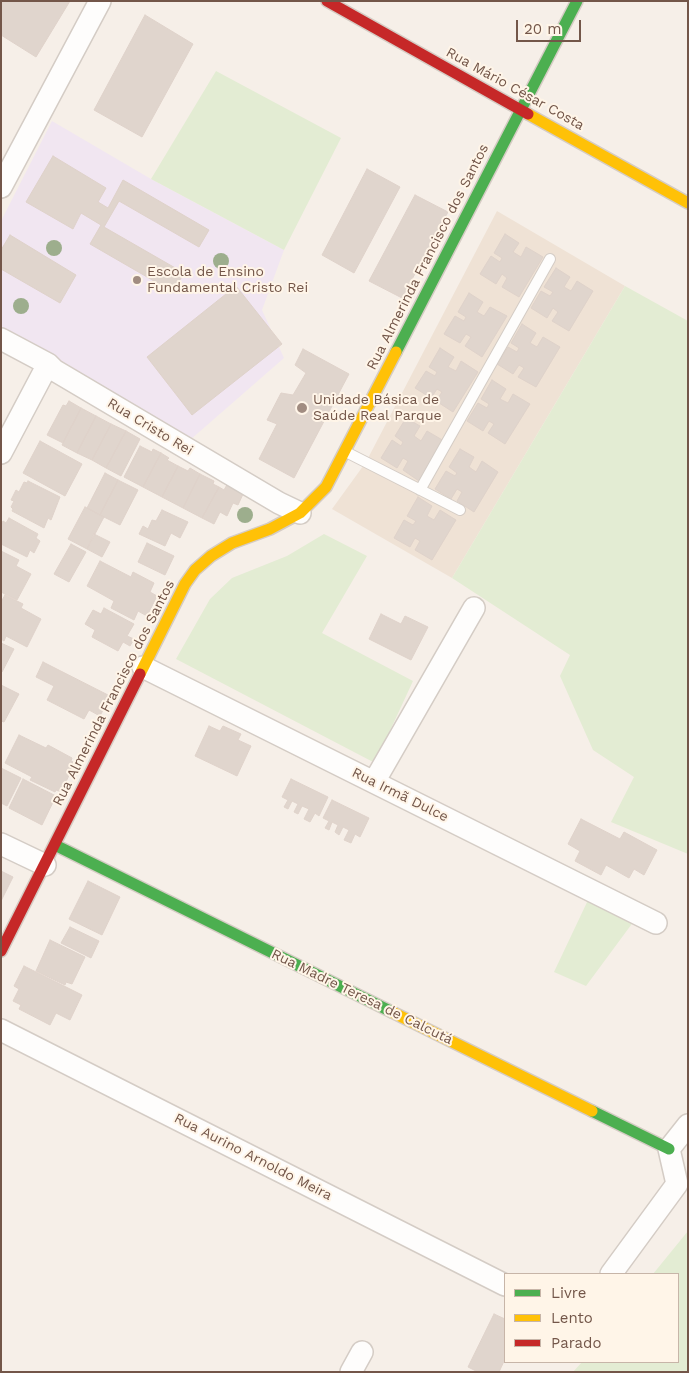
<!DOCTYPE html>
<meta charset="utf-8">
<style>
body{margin:0}
#map{position:relative;width:689px;height:1373px;overflow:hidden;background:#f6efe8;font-family:"Work Sans",sans-serif}
canvas{display:block}
.frame{position:absolute;inset:0;border:2px solid #735649;pointer-events:none}
.legend{position:absolute;left:504px;top:1273px;width:175px;height:90px;box-sizing:border-box;background:#fff5e8;border:1px solid #c7b5a8;margin:0;padding:6px 9px;list-style:none;font-size:15px;color:#735649}
.legend li{display:flex;align-items:center;gap:10px;height:25px}
.legend b{width:25px;border:1px solid #c7b5a8}
.scale{position:absolute;left:516px;top:20px;width:65px;height:22px;box-sizing:border-box;border:2px solid #735649;border-top:0;padding-left:6px;font-size:15px;line-height:18px;white-space:nowrap;color:#735649;-webkit-text-stroke:4px #fff5e8;paint-order:stroke}
</style>
<div id="map">
<canvas width="689" height="1373"></canvas>
<div class="frame"></div>
<ul class="legend">
<li><b style="height:6px;background:#4caf50"></b>Livre</li>
<li><b style="height:6px;background:#ffc107"></b>Lento</li>
<li><b style="height:6px;background:#c62828"></b>Parado</li>
</ul>
<div class="scale">20 m</div>
</div>
<script>
const g = document.querySelector('canvas').getContext('2d');
g.lineJoin = 'round';
function fill(path, color) {
  g.fillStyle = color;
  g.fill(path, 'evenodd');
}
function toPath(rows) {
  const path = new Path2D();
  for (const r of rows) {
    path.moveTo(r[0], r[1]);
    for (let i = 2; i < r.length; i += 2) path.lineTo(r[i], r[i + 1]);
  }
  return path;
}
function strokePath(path, color, width, dash) {
  g.strokeStyle = color;
  g.lineWidth = width;
  g.lineCap = dash ? 'butt' : 'round';
  g.setLineDash(dash || []);
  g.stroke(path);
}
function write(font, color, halo, rows, align = 'center') {
  g.font = font + ' "Work Sans",sans-serif';
  g.lineWidth = 4;
  g.setLineDash([]);
  g.textBaseline = 'middle';
  g.strokeStyle = halo;
  g.fillStyle = color;
  for (const [text, x, y, turn = 0] of rows) {
    g.save();
    g.translate(x, y);
    g.rotate((+turn || 0) * Math.PI / 180);
    g.textAlign = isNaN(turn) ? turn : align;
    if (halo) g.strokeText(text, 0, 0);
    g.fillText(text, 0, 0);
    g.restore();
  }
}
fill(toPath([
 [497,211,625,286,452,578,332,509,366,462]
]), '#efe2d5');
fill(toPath([
 [52,121,151,179,284,250,262,310,284,358,190,440,1,328,1,221]
]), '#f1e6f1');
fill(toPath([
 [216,71,341,138,284,250,151,179],
 [625,286,688,321,688,854,611,822,634,777,593,750,560,676,570,655,452,578],
 [324,534,367,556,322,633,413,681,375,763,176,659,210,599,232,578,287,556],
 [589,898,634,921,586,986,554,972],
 [688,1231,688,1372,573,1372,582,1362,678,1362,678,1274,653,1274]
]), '#e3ecd3');
const building = toPath([
 [1,1,70,1,36,57,1,35,1,1],
 [145,15,193,44,142,137,94,110,145,15],
 [53,156,106,188,98,202,108,208,123,180,209,230,199,247,119,201,104,227,184,273,173,292,90,244,101,225,81,213,73,229,26,202,53,156],
 [367,169,400,187,354,273,322,255,367,169],
 [415,195,448,212,402,298,369,281,415,195],
 [505,234,519,243,513,252,521,257,526,247,543,257,519,297,502,287,507,278,502,274,496,284,480,274,491,256,500,262,502,258,494,253,505,234],
 [10,235,76,275,60,303,1,269,1,250,10,235],
 [556,268,570,277,564,287,571,291,577,281,593,291,569,331,552,321,558,312,553,308,547,318,531,308,541,291,550,296,553,292,544,287,556,268],
 [236,286,282,344,192,415,147,357,236,286],
 [469,293,483,302,477,312,484,316,490,307,507,316,482,357,465,346,471,337,466,334,460,343,444,334,455,316,464,321,466,317,458,312,469,293],
 [522,324,536,333,530,343,537,347,543,337,560,347,536,387,518,377,524,368,519,365,513,374,497,364,508,347,517,352,519,348,511,343,522,324],
 [440,348,454,357,448,367,456,371,461,361,478,372,453,412,436,401,442,392,437,389,431,398,415,388,426,371,435,376,437,372,429,367,440,348],
 [303,349,349,374,294,478,259,459,277,424,267,420,281,393,293,395,306,373,295,365,303,349],
 [492,380,506,389,500,399,508,403,513,394,530,404,505,444,488,433,494,424,489,421,483,431,467,421,478,403,487,408,489,404,481,399,492,380],
 [69,401,81,408,63,443,47,435,63,405,66,406,69,401],
 [81,408,96,416,77,453,62,445,81,408],
 [96,416,111,424,92,460,77,453,96,416],
 [406,418,420,426,414,436,421,441,427,431,444,441,419,481,403,470,408,461,403,458,397,468,381,458,392,440,401,446,403,442,395,436,406,418],
 [111,424,126,431,106,468,92,460,111,424],
 [126,431,140,439,121,476,106,468,126,431],
 [40,441,82,464,65,496,23,473,40,441],
 [140,446,152,452,153,449,161,453,143,487,124,477,140,446],
 [460,449,474,457,469,467,476,472,482,461,498,472,474,512,457,501,462,492,457,489,451,499,435,489,446,471,455,476,457,473,449,467,460,449],
 [161,453,169,458,167,460,178,466,162,497,143,487,161,453],
 [178,466,188,471,190,468,200,474,183,508,162,497,178,466],
 [105,473,118,480,100,515,87,508,105,473],
 [200,474,214,481,213,484,219,487,202,518,183,508,200,474],
 [118,480,138,490,120,525,100,515,118,480],
 [28,481,60,497,51,520,48,518,44,528,12,511,13,509,11,507,14,501,11,500,16,490,19,492,24,482,27,483,28,481],
 [228,483,244,492,238,505,233,503,227,516,220,512,214,524,202,518,219,487,224,490,228,483],
 [418,497,432,506,427,516,434,520,440,510,456,520,432,560,415,550,420,541,415,538,410,547,394,538,404,520,413,525,416,521,407,516,418,497],
 [85,507,104,517,87,549,68,539,85,507],
 [162,510,188,522,180,538,171,533,165,546,139,534,143,526,148,529,152,520,156,521,162,510],
 [9,518,38,534,36,538,40,541,34,553,30,550,27,557,1,544,1,525,3,521,6,523,9,518],
 [94,534,110,542,102,557,87,549,94,534],
 [147,543,174,556,165,575,138,562,147,543],
 [71,544,86,552,69,582,54,574,71,544],
 [1,551,19,560,16,566,31,574,17,600,1,592,1,551],
 [100,561,131,577,133,572,154,583,150,592,157,596,147,616,138,611,134,620,111,608,114,601,87,586,100,561],
 [5,595,23,604,21,608,41,619,27,647,6,636,4,641,1,639,1,602,5,595],
 [104,608,134,624,127,636,134,639,130,646,123,642,118,651,92,637,95,630,85,624,93,610,101,614,104,608],
 [381,614,401,624,405,616,428,627,411,660,369,639,381,614],
 [1,643,14,649,2,672,1,671,1,643],
 [43,662,110,696,100,716,89,710,84,719,47,700,54,686,36,677,43,662],
 [1,685,19,694,4,722,1,721,1,685],
 [209,726,220,731,223,726,241,734,238,740,251,746,237,776,195,756,209,726],
 [19,735,46,748,48,745,72,758,71,761,75,763,61,792,56,790,55,792,30,780,32,777,5,763,19,735],
 [1,768,21,778,7,806,1,803,1,768],
 [23,779,56,796,42,825,9,808,23,779],
 [291,779,328,797,319,816,315,813,310,822,304,819,309,809,302,806,298,814,294,812,298,804,292,801,288,809,284,807,288,800,282,797,291,779],
 [332,800,369,818,360,837,355,834,351,843,344,840,349,830,343,827,339,835,335,832,338,825,332,822,329,830,325,828,329,821,323,818,332,800],
 [581,819,620,839,624,832,657,850,644,875,634,869,629,878,606,865,601,875,575,861,580,851,568,844,581,819],
 [1,871,13,877,1,901,1,871],
 [88,881,120,897,102,935,69,919,88,881],
 [70,927,99,941,91,958,61,943,70,927],
 [50,940,85,957,72,984,66,982,65,985,36,971,50,940],
 [24,966,82,995,70,1020,56,1013,50,1025,19,1009,21,1005,13,1001,19,989,14,986,24,966],
 [494,1314,505,1319,505,1359,499,1372,478,1372,468,1367,494,1314]
]);
fill(building, '#e0d5cd');
strokePath(building, '#dfd2ca', 1);
const lane = toPath([
 [346,452,460,510],
 [420,490,550,259]
]);
const street = toPath([
 [1,187,100,1],
 [1,339,48,364,54,370,279,503,300,513],
 [1,453,48,364],
 [143,667,656,923],
 [374,782,474,608],
 [1,844,45,865],
 [1,1030,505,1285],
 [611,1274,677,1184,669,1149,688,1125],
 [351,1372,362,1352]
]);
const fast = toPath([
 [396,352,577,1],
 [55,845,392,1012],
 [592,1111,669,1149]
]);
const slow = toPath([
 [528,114,688,203],
 [140,674,185,584,195,570,211,556,232,543,270,529,300,513,326,487,396,352],
 [392,1012,592,1111]
]);
const jam = toPath([
 [327,1,528,114],
 [1,951,140,674]
]);
strokePath(lane, '#d4ccc5', 12);
strokePath(street, '#d4ccc5', 24);
strokePath(fast, '#d5ccc4', 14);
strokePath(slow, '#d5ccc4', 14);
strokePath(jam, '#d5ccc4', 14);
strokePath(lane, '#fefdfc', 10);
strokePath(street, '#fefdfc', 21);
strokePath(fast, '#4caf50', 11);
strokePath(slow, '#ffc107', 11);
strokePath(jam, '#c62828', 11);
g.fillStyle = '#9dae8d';
for (const [x, y] of [
 [54,248],
 [221,261],
 [21,306],
 [245,515]
]) {
  g.beginPath();
  g.arc(x, y, 8, 0, 2 * Math.PI);
  g.fill();
}
for (const [x, y, r, color] of [
 [137,280,5,"#a18c81"],
 [302,408,6,"#a18c81"]
]) {
  const dot = new Path2D();
  dot.arc(x, y, r, 0, 2 * Math.PI);
  g.fillStyle = color;
  g.fill(dot);
  strokePath(dot, '#fff5e8', 2);
}
write('14px', '#735649', '#fff5e8', [
 ["Rua Mário César Costa",515,89,29],
 ["Rua Almerinda Francisco dos Santos",428,257,-63],
 ["Rua Cristo Rei",150,427,31],
 ["Rua Almerinda Francisco dos Santos",114,693,-63],
 ["Rua Irmã Dulce",400,795,26],
 ["Rua Madre Teresa de Calcutá",362,997,26],
 ["Rua Aurino Arnoldo Meira",253,1157,27]
]);
write('14px', '#735649', '#fff5e8', [
 ["Escola de Ensino",147,272],
 ["Fundamental Cristo Rei",147,288],
 ["Unidade Básica de",313,400],
 ["Saúde Real Parque",313,416]
], 'left');
</script>
